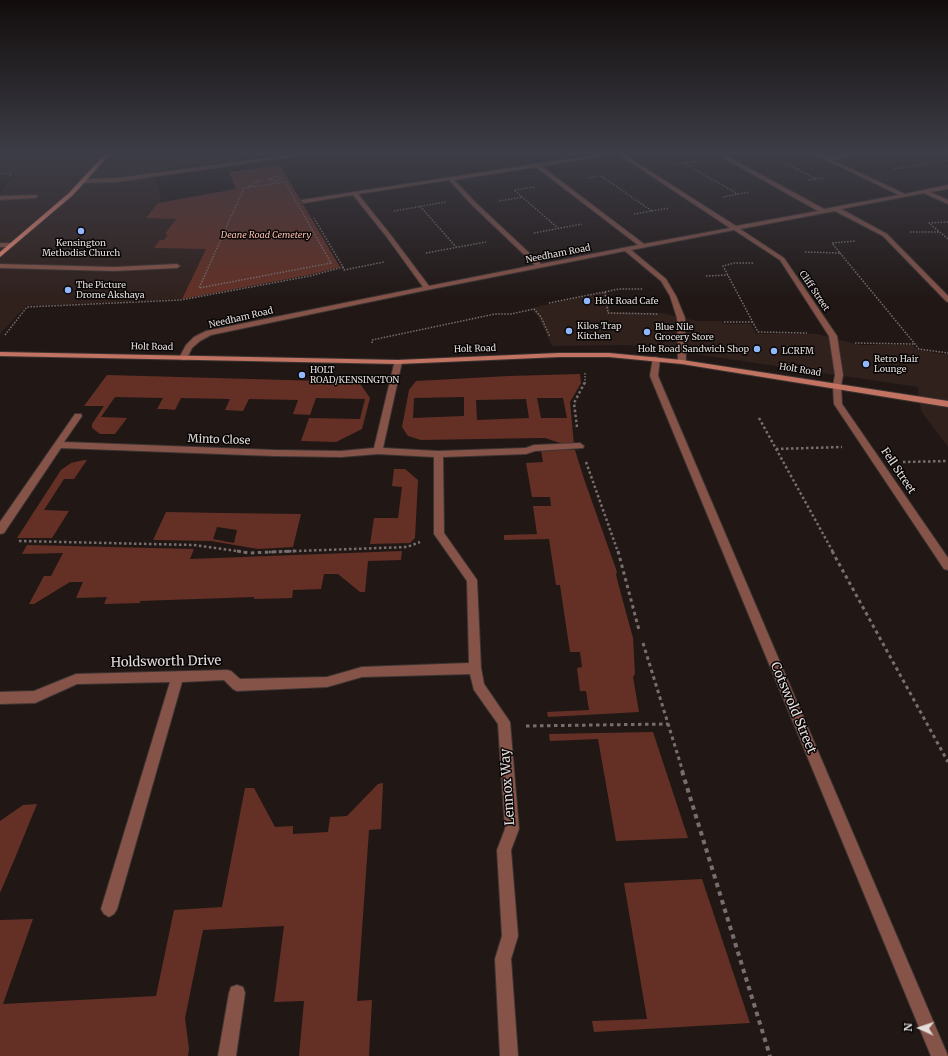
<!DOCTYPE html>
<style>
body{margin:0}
#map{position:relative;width:948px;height:1056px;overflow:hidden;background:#211816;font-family:Merriweather,serif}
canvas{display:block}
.north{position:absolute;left:900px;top:1008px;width:40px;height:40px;-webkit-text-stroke:3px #080505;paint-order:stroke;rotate:273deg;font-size:11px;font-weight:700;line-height:16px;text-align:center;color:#e4dddc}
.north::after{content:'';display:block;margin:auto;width:14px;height:18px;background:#e4dddc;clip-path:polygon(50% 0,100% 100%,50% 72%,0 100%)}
</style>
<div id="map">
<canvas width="948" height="1056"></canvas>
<div class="north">N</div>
</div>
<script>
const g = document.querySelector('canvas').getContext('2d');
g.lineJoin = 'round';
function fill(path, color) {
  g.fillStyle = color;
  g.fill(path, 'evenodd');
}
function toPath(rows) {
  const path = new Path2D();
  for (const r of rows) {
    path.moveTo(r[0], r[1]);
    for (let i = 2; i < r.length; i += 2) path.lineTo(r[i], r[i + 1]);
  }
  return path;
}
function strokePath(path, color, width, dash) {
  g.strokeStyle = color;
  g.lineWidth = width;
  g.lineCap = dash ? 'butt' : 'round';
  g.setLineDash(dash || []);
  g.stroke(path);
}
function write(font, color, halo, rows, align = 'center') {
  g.font = font + ' Merriweather,serif';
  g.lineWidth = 3;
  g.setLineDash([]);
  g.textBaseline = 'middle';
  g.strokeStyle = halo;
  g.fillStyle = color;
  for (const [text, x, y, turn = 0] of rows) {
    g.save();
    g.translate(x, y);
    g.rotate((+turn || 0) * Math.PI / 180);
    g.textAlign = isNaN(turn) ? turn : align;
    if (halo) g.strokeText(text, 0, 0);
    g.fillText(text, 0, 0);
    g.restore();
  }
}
fill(toPath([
 [0,152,297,152,156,171,156,179,161,199,159,203,236,189,182,299,26,306,0,334,0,192,16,172,0,173],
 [606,292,610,312,662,313,697,321,722,321,724,324,751,324,756,334,817,334,860,345,912,345,917,349,940,354,948,354,948,447,921,411,918,387,701,355,627,345,552,346,539,318,531,308]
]), '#30211d');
fill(toPath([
 [280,165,340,267,309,275,182,299,206,249,154,248,160,240,164,240,168,235,165,234,176,219,146,218,158,203,236,189,229,172],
 [580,374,581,383,570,402,574,445,563,444,545,438,538,438,421,440,408,436,402,427,409,390,416,381,509,376],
 [464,397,464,416,413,418,414,398],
 [537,398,563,398,567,418,541,418],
 [526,399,529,418,477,420,476,400],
 [107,375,359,382,370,398,362,429,336,442,301,441,309,418,360,419,365,399,316,398,310,415,293,414,298,400,249,399,243,411,225,410,230,399,181,398,175,410,165,409,157,409,163,398,115,397,101,417,127,418,115,434,100,434,92,428,92,424,104,406,84,406],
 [541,450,575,450,584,479,617,572,616,574,618,583,633,638,635,674,633,677,639,712,548,717,547,712,589,710,586,691,580,691,577,668,582,667,580,652,570,652,560,585,556,585,549,539,504,540,504,535,537,534,533,506,551,506,550,497,532,497,526,463,543,462],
 [84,460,87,460,74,479,64,479,44,510,69,511,52,538,17,538,61,470,71,463],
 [394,469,405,469,418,480,415,538,410,543,370,544,374,518,398,518,402,487,392,486],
 [166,512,222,513,301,514,293,547,258,549,211,541,153,540],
 [217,527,237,530,234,543,213,539],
 [27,545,194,549,190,559,402,551,401,560,368,561,365,592,360,592,338,574,324,574,321,589,293,590,292,598,254,599,254,597,168,600,140,601,140,603,104,604,107,597,76,598,83,582,70,582,34,604,29,604,44,576,51,576,63,553,22,554],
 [653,732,688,838,616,841,598,739,550,741,549,734],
 [383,783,381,829,369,830,357,1001,372,1000,369,1056,299,1056,304,1001,274,1002,284,926,203,930,185,1018,189,1049,188,1056,0,1056,0,920,33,919,3,1004,156,996,174,910,222,907,245,788,254,788,275,827,293,826,293,834,328,832,330,817,347,816,378,784],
 [37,804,15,858,0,893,0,821,23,805],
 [702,879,750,1023,594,1032,592,1021,647,1019,624,883]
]), '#643025');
const lane = toPath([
 [0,264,114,267,177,264,180,266,177,268,114,271,0,268,0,264],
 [580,443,584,446,583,448,535,451,526,454,522,451,523,449,534,445,580,443],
 [237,985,243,987,245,993,236,1056,218,1056,229,993,231,987,237,985]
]);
const street = toPath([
 [312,152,325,152,117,182,83,183,80,181,83,179,117,178,312,152],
 [615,152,627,152,623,154,736,226,818,211,713,152,719,152,824,209,899,195,810,152,816,152,827,157,860,152,871,152,832,160,905,194,948,185,948,189,930,192,948,200,948,204,924,193,841,209,887,234,948,296,948,302,946,301,883,236,835,211,740,229,784,258,837,336,843,375,841,386,842,404,948,558,948,570,944,569,834,404,833,386,835,375,829,336,780,260,734,230,631,250,666,279,676,296,685,318,686,362,682,364,678,362,677,318,670,296,661,281,625,251,427,290,211,335,200,341,192,348,186,360,183,360,179,358,186,345,194,337,206,331,423,287,386,236,353,195,304,203,301,201,302,200,615,152],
 [618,154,730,228,644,244,541,166,618,154],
 [536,167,638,245,541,264,476,203,454,180,536,167],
 [449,180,472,205,535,265,429,286,390,234,358,194,449,180],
 [37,195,38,196,35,198,0,200,0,196,37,195],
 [0,243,11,243,14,245,11,247,0,247,0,243],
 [653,357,656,357,660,359,658,376,948,1056,931,1056,650,376,653,357],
 [395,360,398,360,402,362,383,448,438,451,526,448,530,451,526,454,443,457,444,533,477,580,481,668,484,684,510,722,519,829,511,850,518,936,511,959,518,1056,500,1056,495,959,502,936,497,850,505,829,498,724,474,690,470,674,362,677,327,687,237,691,233,689,224,680,182,682,117,909,114,914,109,917,104,914,101,909,170,682,77,684,35,703,0,704,0,692,34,691,76,674,227,670,231,671,240,679,327,677,362,667,469,663,467,581,434,534,434,457,378,454,341,457,274,456,61,448,4,533,0,534,0,522,75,414,81,414,82,416,64,442,274,450,341,451,374,448,395,360]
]);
const secondary = toPath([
 [0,352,398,360,559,353,609,353,682,360,948,401,948,407,682,364,609,357,559,357,398,364,0,356,0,352]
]);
const primary = toPath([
 [107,152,112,152,73,195,0,257,0,252,69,193,107,152]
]);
strokePath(lane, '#3c3432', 2);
strokePath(street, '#3c3432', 2);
strokePath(secondary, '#3c3432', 2);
strokePath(primary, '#3c3432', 2);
strokePath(toPath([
 [763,152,816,179],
 [671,164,702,161],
 [685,164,738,194],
 [894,169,948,160],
 [0,174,12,173,8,178],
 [278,176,282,178,276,181,269,179,278,176],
 [601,176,652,211],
 [587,178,599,176],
 [809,180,824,178],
 [285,182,331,263,199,288,244,188,285,182],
 [248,187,260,180],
 [534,187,514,190,558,228],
 [723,197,749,192],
 [499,201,522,197],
 [420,206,456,247],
 [394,211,446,202],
 [634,214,669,208],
 [948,222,929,223,948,239],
 [910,232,939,232],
 [534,233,582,224],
 [805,252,840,253,832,243,855,241],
 [426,253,486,242],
 [840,253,919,349,948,353],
 [753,263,734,263,723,266,758,332,807,333],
 [343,267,344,270,384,262],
 [706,276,728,275],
 [605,292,608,313,658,314],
 [549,303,619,289,643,289],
 [724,322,753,322],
 [5,335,27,307,181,300,310,276,343,267,314,218],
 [372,343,372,340,495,314,511,314,534,309,541,317,550,337],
 [855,343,914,344],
 [585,373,585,383]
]), '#776f6e', 1.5, [1.5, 1.5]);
strokePath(toPath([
 [759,418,833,552],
 [577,427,574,403,585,382],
 [776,449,842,447],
 [586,462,618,552],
 [903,462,948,461],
 [19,541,194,545,244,552],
 [269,552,407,547,420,542]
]), '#776f6e', 2.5, [2.5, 2.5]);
strokePath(toPath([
 [237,551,249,553,295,551],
 [618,551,639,630],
 [832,551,948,762],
 [643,643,683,772],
 [526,726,668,724]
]), '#776f6e', 3, [3.5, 3.5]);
strokePath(toPath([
 [682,771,770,1056]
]), '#776f6e', 4, [4.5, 4.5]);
fill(lane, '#865348');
fill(street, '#865348');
fill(secondary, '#c37361');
fill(primary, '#f38b74');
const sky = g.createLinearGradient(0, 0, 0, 300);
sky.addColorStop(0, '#120d0c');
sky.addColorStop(0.51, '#3d3d47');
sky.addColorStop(1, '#3d3d4700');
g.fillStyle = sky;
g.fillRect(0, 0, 948, 300);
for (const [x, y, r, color] of [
 [81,231,4,"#90b8fd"],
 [68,290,4,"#90b8fd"],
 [587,301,4,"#90b8fd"],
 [569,331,4,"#90b8fd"],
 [647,332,4,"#90b8fd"],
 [757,349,4,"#90b8fd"],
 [774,351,4,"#90b8fd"],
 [866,364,4,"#90b8fd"],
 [302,375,4,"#90b8fd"]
]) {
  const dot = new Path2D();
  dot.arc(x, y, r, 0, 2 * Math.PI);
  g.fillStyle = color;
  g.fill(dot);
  strokePath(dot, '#080505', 1.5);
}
write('italic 9px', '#fec0b1', '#080505', [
 ["Deane Road Cemetery",266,235]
]);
write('9px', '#e4dddc', '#080505', [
 ["Kensington",81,243,"center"],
 ["Methodist Church",81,253,"center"],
 ["The Picture",76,285],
 ["Drome Akshaya",76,295],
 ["Holt Road Cafe",595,301],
 ["Kilos Trap",577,326],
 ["Kitchen",577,336],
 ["Blue Nile",655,327],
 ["Grocery Store",655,337],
 ["Holt Road Sandwich Shop",749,349,"right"],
 ["LCRFM",782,351],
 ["Retro Hair",874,359],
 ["Lounge",874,369],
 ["HOLT",310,370],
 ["ROAD/KENSINGTON",310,380]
], 'left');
write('9px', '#e4dddc', '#080505', [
 ["Needham Road",558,254,-11],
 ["Cliff Street",814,291,56],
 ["Needham Road",241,318,-13],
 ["Holt Road",152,347,1],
 ["Holt Road",475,349,-2],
 ["Holt Road",800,370,9]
]);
write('11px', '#e4dddc', '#080505', [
 ["Minto Close",219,440,2],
 ["Fell Street",898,471,56]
]);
write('13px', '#e4dddc', '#080505', [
 ["Holdsworth Drive",166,662,-1],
 ["Cotswold Street",793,708,67],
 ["Lennox Way",508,787,-94]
]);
</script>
